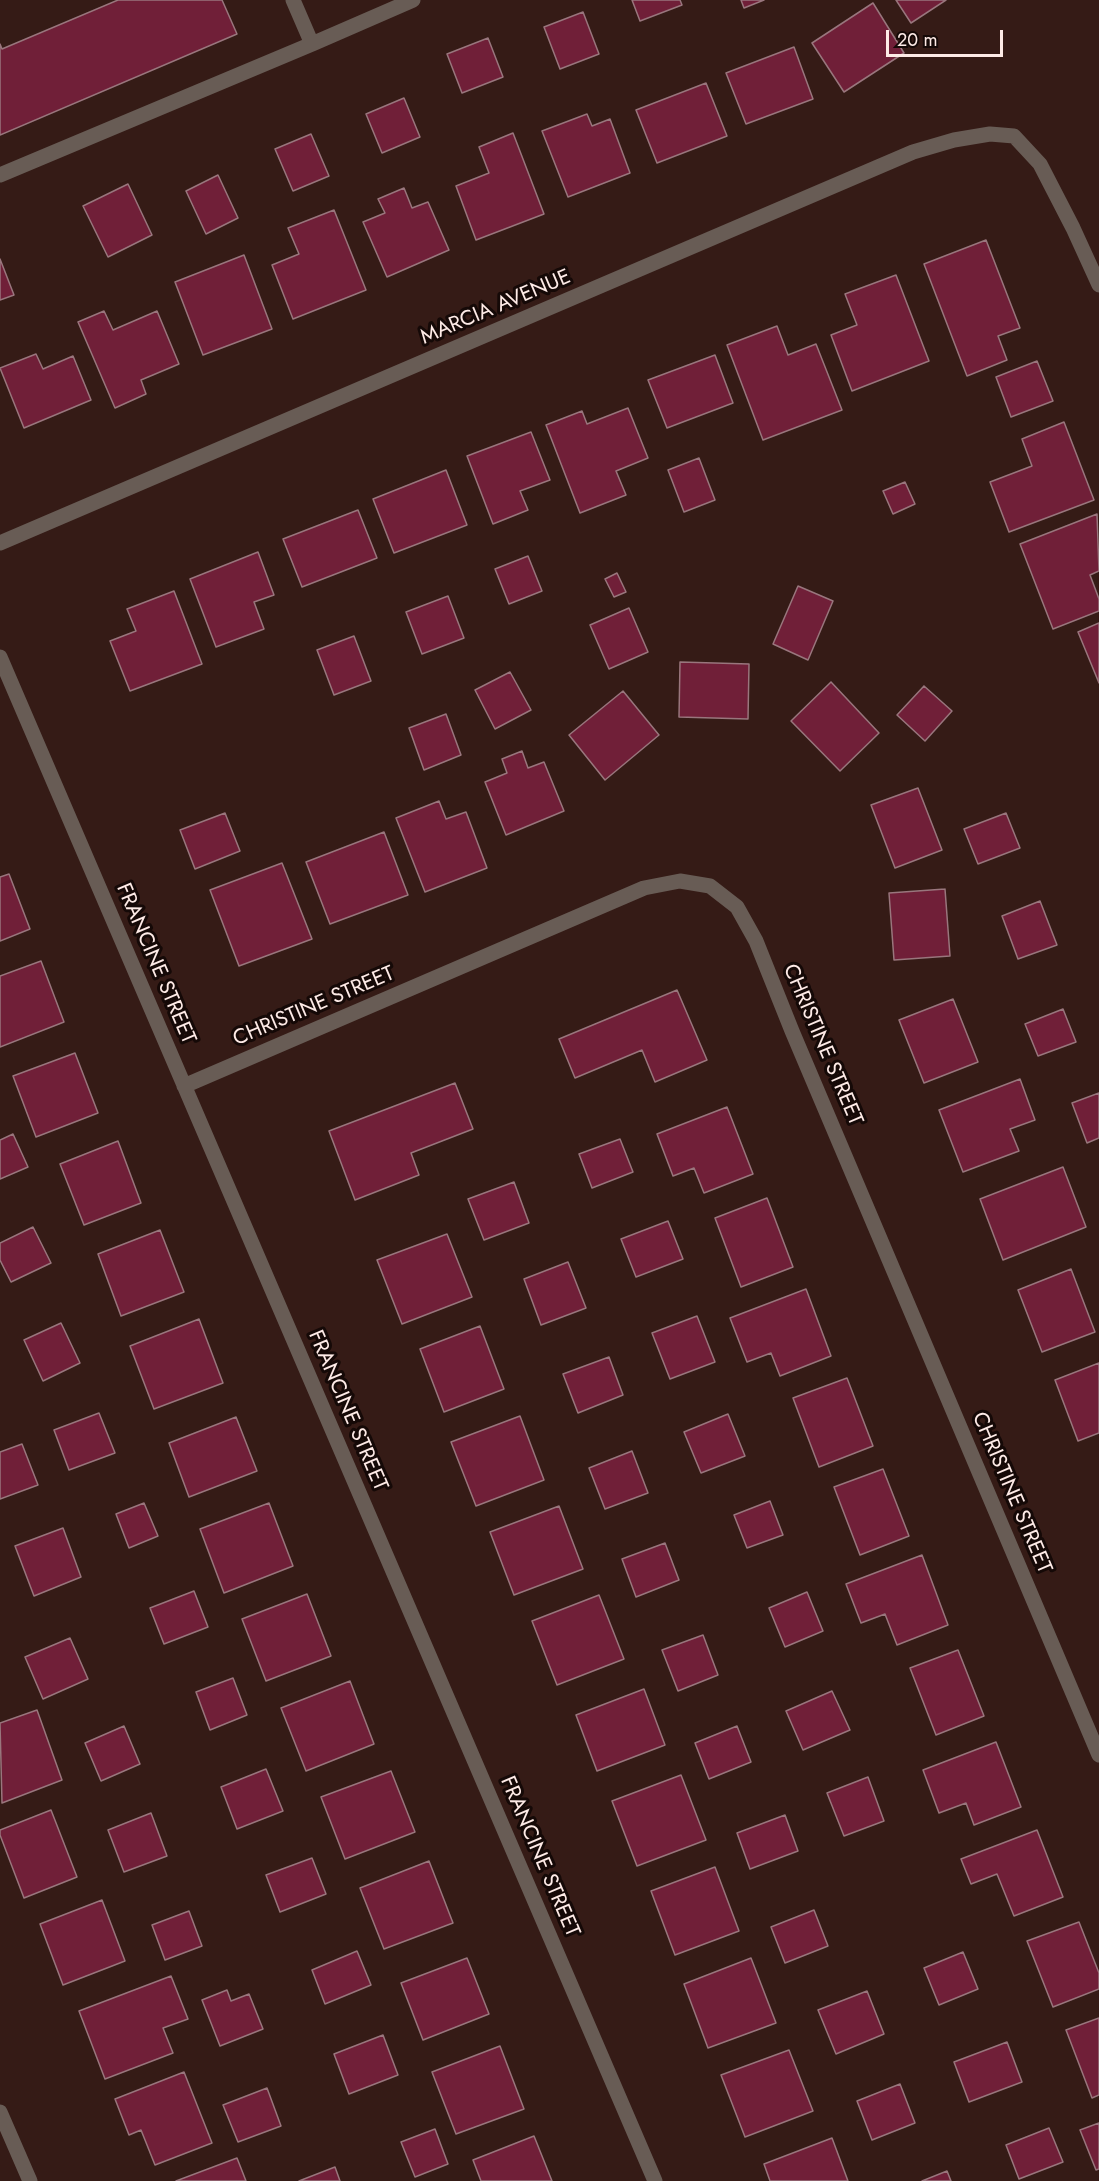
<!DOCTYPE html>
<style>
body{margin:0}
#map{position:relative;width:1099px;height:2181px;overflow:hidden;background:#351b16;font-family:Jost,sans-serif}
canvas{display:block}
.scale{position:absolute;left:886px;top:30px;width:117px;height:27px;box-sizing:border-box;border:3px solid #feebe7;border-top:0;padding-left:8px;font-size:18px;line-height:21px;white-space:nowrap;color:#feebe7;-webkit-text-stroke:4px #150907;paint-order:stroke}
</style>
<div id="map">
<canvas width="1099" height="2181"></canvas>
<div class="scale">20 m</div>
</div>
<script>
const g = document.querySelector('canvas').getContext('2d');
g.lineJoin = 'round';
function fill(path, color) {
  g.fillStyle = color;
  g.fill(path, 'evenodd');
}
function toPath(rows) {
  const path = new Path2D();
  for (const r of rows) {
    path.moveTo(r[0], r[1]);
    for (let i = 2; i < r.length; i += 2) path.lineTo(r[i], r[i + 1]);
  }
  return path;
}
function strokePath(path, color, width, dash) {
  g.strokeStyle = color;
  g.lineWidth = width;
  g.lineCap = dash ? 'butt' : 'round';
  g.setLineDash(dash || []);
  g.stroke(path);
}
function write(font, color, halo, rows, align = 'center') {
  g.font = font + ' Jost,sans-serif';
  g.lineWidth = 6;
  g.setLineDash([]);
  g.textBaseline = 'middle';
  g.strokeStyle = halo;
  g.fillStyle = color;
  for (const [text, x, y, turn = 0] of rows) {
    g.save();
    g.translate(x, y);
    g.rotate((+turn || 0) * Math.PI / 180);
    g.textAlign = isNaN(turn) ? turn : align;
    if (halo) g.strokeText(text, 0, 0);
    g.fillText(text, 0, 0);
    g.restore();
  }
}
const building = toPath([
 [118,0,222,0,237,34,0,135,0,44,2,49,118,0],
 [632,0,680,0,682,5,640,21,632,0],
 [741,0,764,0,744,8,741,0],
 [896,0,946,0,911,23,896,0],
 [873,3,904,53,844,92,812,43,873,3],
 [583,12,599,54,560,69,544,27,583,12],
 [488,38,503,77,462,93,447,54,488,38],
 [794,47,813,99,746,124,726,73,794,47],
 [706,83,727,136,657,163,636,110,706,83],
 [404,98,420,137,382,153,366,114,404,98],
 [587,114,592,126,610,119,630,173,568,197,542,131,587,114],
 [513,133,544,214,476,240,456,186,489,173,479,147,513,133],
 [311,134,329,176,293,191,275,149,311,134],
 [218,175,238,218,206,234,186,191,218,175],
 [128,184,152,235,108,257,83,206,128,184],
 [404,188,412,208,428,202,449,250,387,277,363,222,385,213,378,199,404,188],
 [334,210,366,290,293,319,272,265,299,254,288,228,334,210],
 [986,240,1020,328,998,336,1007,360,967,376,924,264,986,240],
 [244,255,272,329,203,355,175,282,244,255],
 [0,259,14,295,0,300,0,259],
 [896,275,929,361,852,391,831,335,857,325,845,294,896,275],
 [104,311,113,330,157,311,179,364,141,380,146,394,115,408,78,322,104,311],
 [777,326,788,355,816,344,842,410,763,440,727,345,777,326],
 [36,354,43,369,73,356,91,400,24,428,0,368,36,354],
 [715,355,733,403,667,428,648,380,715,355],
 [1037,361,1053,401,1011,417,996,377,1037,361],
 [628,408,648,458,616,471,626,495,580,513,546,425,582,411,587,424,628,408],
 [1064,422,1094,500,1009,532,990,482,1032,466,1022,439,1064,422],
 [531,432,550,480,520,491,528,510,493,524,467,456,531,432],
 [699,458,715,500,684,512,668,470,699,458],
 [446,470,467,525,394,553,373,499,446,470],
 [905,482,915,504,893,514,883,491,905,482],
 [358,510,377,558,302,587,283,539,358,510],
 [1097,514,1099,571,1090,575,1099,599,1099,611,1053,629,1020,544,1097,514],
 [258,552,274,595,254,602,264,629,216,647,190,579,258,552],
 [528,556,542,591,509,604,495,569,528,556],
 [617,573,626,592,614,597,605,579,617,573],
 [798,586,833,601,808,660,773,644,798,586],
 [174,591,202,664,130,691,110,641,136,631,127,609,174,591],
 [448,596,464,638,422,654,406,612,448,596],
 [629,608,648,652,609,669,590,625,629,608],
 [1099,623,1099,683,1078,632,1099,623],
 [354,636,371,681,334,695,317,650,354,636],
 [680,662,749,664,748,719,679,717,680,662],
 [510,672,531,710,495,729,475,690,510,672],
 [831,682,879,733,840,771,791,721,831,682],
 [924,686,952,711,925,741,897,715,924,686],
 [623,691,659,735,605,780,569,735,623,691],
 [446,714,461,755,424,770,409,728,446,714],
 [522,751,528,768,544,762,564,811,506,835,485,782,507,773,502,759,522,751],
 [918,788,942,850,895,868,871,805,918,788],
 [439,801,446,819,466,812,487,868,425,892,396,818,439,801],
 [225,813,240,851,195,869,180,830,225,813],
 [1006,813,1020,848,978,864,964,829,1006,813],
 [384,832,408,895,330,924,306,862,384,832],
 [282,863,312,939,239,966,210,890,282,863],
 [9,874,30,929,0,941,0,877,9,874],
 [945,889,950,956,894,960,889,893,945,889],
 [1040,901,1057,945,1018,959,1002,916,1040,901],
 [41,961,64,1022,0,1047,0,976,41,961],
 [677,990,707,1060,655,1082,642,1050,575,1078,559,1039,677,990],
 [953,999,978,1062,924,1083,899,1020,953,999],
 [1063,1009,1076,1042,1038,1056,1025,1024,1063,1009],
 [75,1053,98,1113,36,1137,13,1076,75,1053],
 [1020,1079,1035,1120,1010,1129,1019,1151,963,1172,939,1110,1020,1079],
 [455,1083,473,1129,411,1153,419,1175,355,1200,329,1131,455,1083],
 [1099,1093,1099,1138,1087,1143,1072,1103,1099,1093],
 [727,1107,753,1174,704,1193,694,1168,673,1176,657,1134,727,1107],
 [13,1134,28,1167,0,1179,0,1140,13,1134],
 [620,1139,633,1172,592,1188,579,1154,620,1139],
 [118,1141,141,1203,84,1225,60,1164,118,1141],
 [1063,1167,1086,1227,1003,1260,980,1199,1063,1167],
 [514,1182,529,1223,484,1240,468,1199,514,1182],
 [767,1198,793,1267,741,1287,715,1218,767,1198],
 [668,1221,683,1259,636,1277,621,1239,668,1221],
 [33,1227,51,1263,11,1282,0,1260,0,1243,33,1227],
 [160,1230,184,1292,121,1316,98,1254,160,1230],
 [447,1234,472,1297,402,1324,377,1260,447,1234],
 [568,1262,586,1308,541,1325,524,1279,568,1262],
 [1071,1269,1095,1332,1042,1352,1018,1290,1071,1269],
 [806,1289,831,1356,780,1376,771,1353,747,1362,730,1318,806,1289],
 [697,1316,715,1362,670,1379,652,1333,697,1316],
 [199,1319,223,1383,154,1409,130,1346,199,1319],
 [61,1323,80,1363,43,1381,24,1340,61,1323],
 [480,1326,504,1389,444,1412,420,1349,480,1326],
 [609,1357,623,1395,578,1413,563,1374,609,1357],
 [1099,1363,1099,1433,1078,1441,1055,1380,1099,1363],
 [847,1378,873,1446,819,1467,793,1398,847,1378],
 [99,1413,115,1453,69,1470,54,1430,99,1413],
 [728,1414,745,1456,701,1473,684,1432,728,1414],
 [520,1416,544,1480,476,1506,451,1442,520,1416],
 [236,1417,257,1471,189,1497,169,1443,236,1417],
 [22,1444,38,1485,0,1499,0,1452,22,1444],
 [632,1451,648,1493,605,1509,589,1468,632,1451],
 [883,1469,909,1536,860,1555,834,1487,883,1469],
 [770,1501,783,1535,747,1548,734,1515,770,1501],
 [144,1503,158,1536,129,1548,116,1514,144,1503],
 [269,1503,293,1566,224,1593,200,1529,269,1503],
 [559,1506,583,1569,514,1595,490,1532,559,1506],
 [63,1528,81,1577,34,1596,15,1546,63,1528],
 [665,1543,679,1580,636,1597,622,1559,665,1543],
 [922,1555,948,1625,897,1645,885,1614,861,1623,846,1584,922,1555],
 [194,1591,208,1627,164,1644,150,1608,194,1591],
 [807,1592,823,1631,785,1647,769,1608,807,1592],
 [307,1594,331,1656,266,1681,242,1619,307,1594],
 [599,1595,624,1659,557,1685,532,1621,599,1595],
 [703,1635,718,1675,678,1691,662,1650,703,1635],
 [70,1638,88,1679,43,1699,25,1657,70,1638],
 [958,1650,984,1716,936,1735,910,1668,958,1650],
 [233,1678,247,1715,210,1730,196,1692,233,1678],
 [350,1681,374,1744,306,1771,281,1708,350,1681],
 [644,1689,665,1745,597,1771,576,1715,644,1689],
 [832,1691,850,1730,803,1750,786,1711,832,1691],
 [37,1710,62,1780,2,1803,0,1723,37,1710],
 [124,1726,140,1764,101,1781,85,1743,124,1726],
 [737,1726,751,1762,709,1779,695,1743,737,1726],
 [996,1742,1021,1807,974,1825,966,1803,939,1813,923,1770,996,1742],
 [266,1769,283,1811,237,1829,221,1787,266,1769],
 [391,1771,415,1832,345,1859,321,1797,391,1771],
 [681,1775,706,1840,637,1866,612,1801,681,1775],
 [868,1777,884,1821,844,1836,827,1793,868,1777],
 [51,1810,77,1877,24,1898,0,1835,0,1830,51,1810],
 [151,1813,167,1856,124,1872,108,1830,151,1813],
 [785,1815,798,1851,750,1869,737,1833,785,1815],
 [1037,1830,1063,1897,1014,1916,997,1874,971,1884,961,1859,1037,1830],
 [312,1858,326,1894,280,1912,266,1875,312,1858],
 [429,1861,453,1923,384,1949,360,1888,429,1861],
 [715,1867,739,1931,675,1955,651,1891,715,1867],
 [102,1900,125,1961,63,1985,40,1924,102,1900],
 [814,1910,828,1946,785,1963,771,1927,814,1910],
 [189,1911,202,1946,165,1960,152,1925,189,1911],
 [1079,1922,1099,1973,1099,1989,1053,2007,1027,1941,1079,1922],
 [357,1951,371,1985,325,2004,312,1970,357,1951],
 [963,1952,978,1989,939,2005,924,1968,963,1952],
 [467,1958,489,2014,423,2040,401,1983,467,1958],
 [751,1958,776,2023,708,2048,684,1984,751,1958],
 [171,1976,188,2019,163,2028,173,2053,105,2079,79,2011,171,1976],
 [227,1990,231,2001,249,1994,263,2029,220,2046,202,2000,227,1990],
 [867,1991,884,2034,836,2054,818,2010,867,1991],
 [1099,2018,1099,2095,1092,2098,1066,2030,1099,2018],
 [383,2035,398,2075,349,2094,334,2054,383,2035],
 [1007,2042,1022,2082,969,2102,954,2062,1007,2042],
 [500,2046,524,2109,456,2134,432,2072,500,2046],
 [789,2050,813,2111,745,2137,721,2075,789,2050],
 [184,2072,212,2143,155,2165,141,2130,129,2135,115,2099,184,2072],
 [900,2084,915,2123,872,2140,857,2101,900,2084],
 [267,2088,281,2126,238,2142,223,2105,267,2088],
 [1099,2123,1099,2169,1096,2170,1080,2130,1099,2123],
 [1049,2128,1063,2162,1019,2179,1006,2145,1049,2128],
 [435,2129,448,2164,415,2177,401,2142,435,2129],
 [534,2136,552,2181,481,2181,473,2160,534,2136],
 [832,2138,848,2181,770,2181,764,2164,832,2138],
 [237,2158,246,2181,176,2181,237,2158],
 [335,2167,340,2181,299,2181,335,2167],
 [947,2171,951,2181,922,2181,947,2171]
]);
fill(building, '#701f38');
strokePath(building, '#99767d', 1.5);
strokePath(toPath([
 [312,44,413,0],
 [0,175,312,44,293,0]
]), '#685c55', 15);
strokePath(toPath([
 [0,543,913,152,954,140,990,134,1014,136,1040,164,1073,228,1099,285],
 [0,657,655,2181],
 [184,1086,644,888,680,881,710,886,737,907,756,941,792,1031,1099,1755],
 [0,2112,30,2181]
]), '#685c55', 15);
write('21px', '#feebe7', '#150907', [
 ["MARCIA AVENUE",496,308,-23],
 ["FRANCINE STREET",155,964,67],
 ["CHRISTINE STREET",314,1007,-23],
 ["CHRISTINE STREET",822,1045,67],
 ["FRANCINE STREET",347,1411,67],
 ["CHRISTINE STREET",1011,1493,67],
 ["FRANCINE STREET",539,1857,67]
]);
</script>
